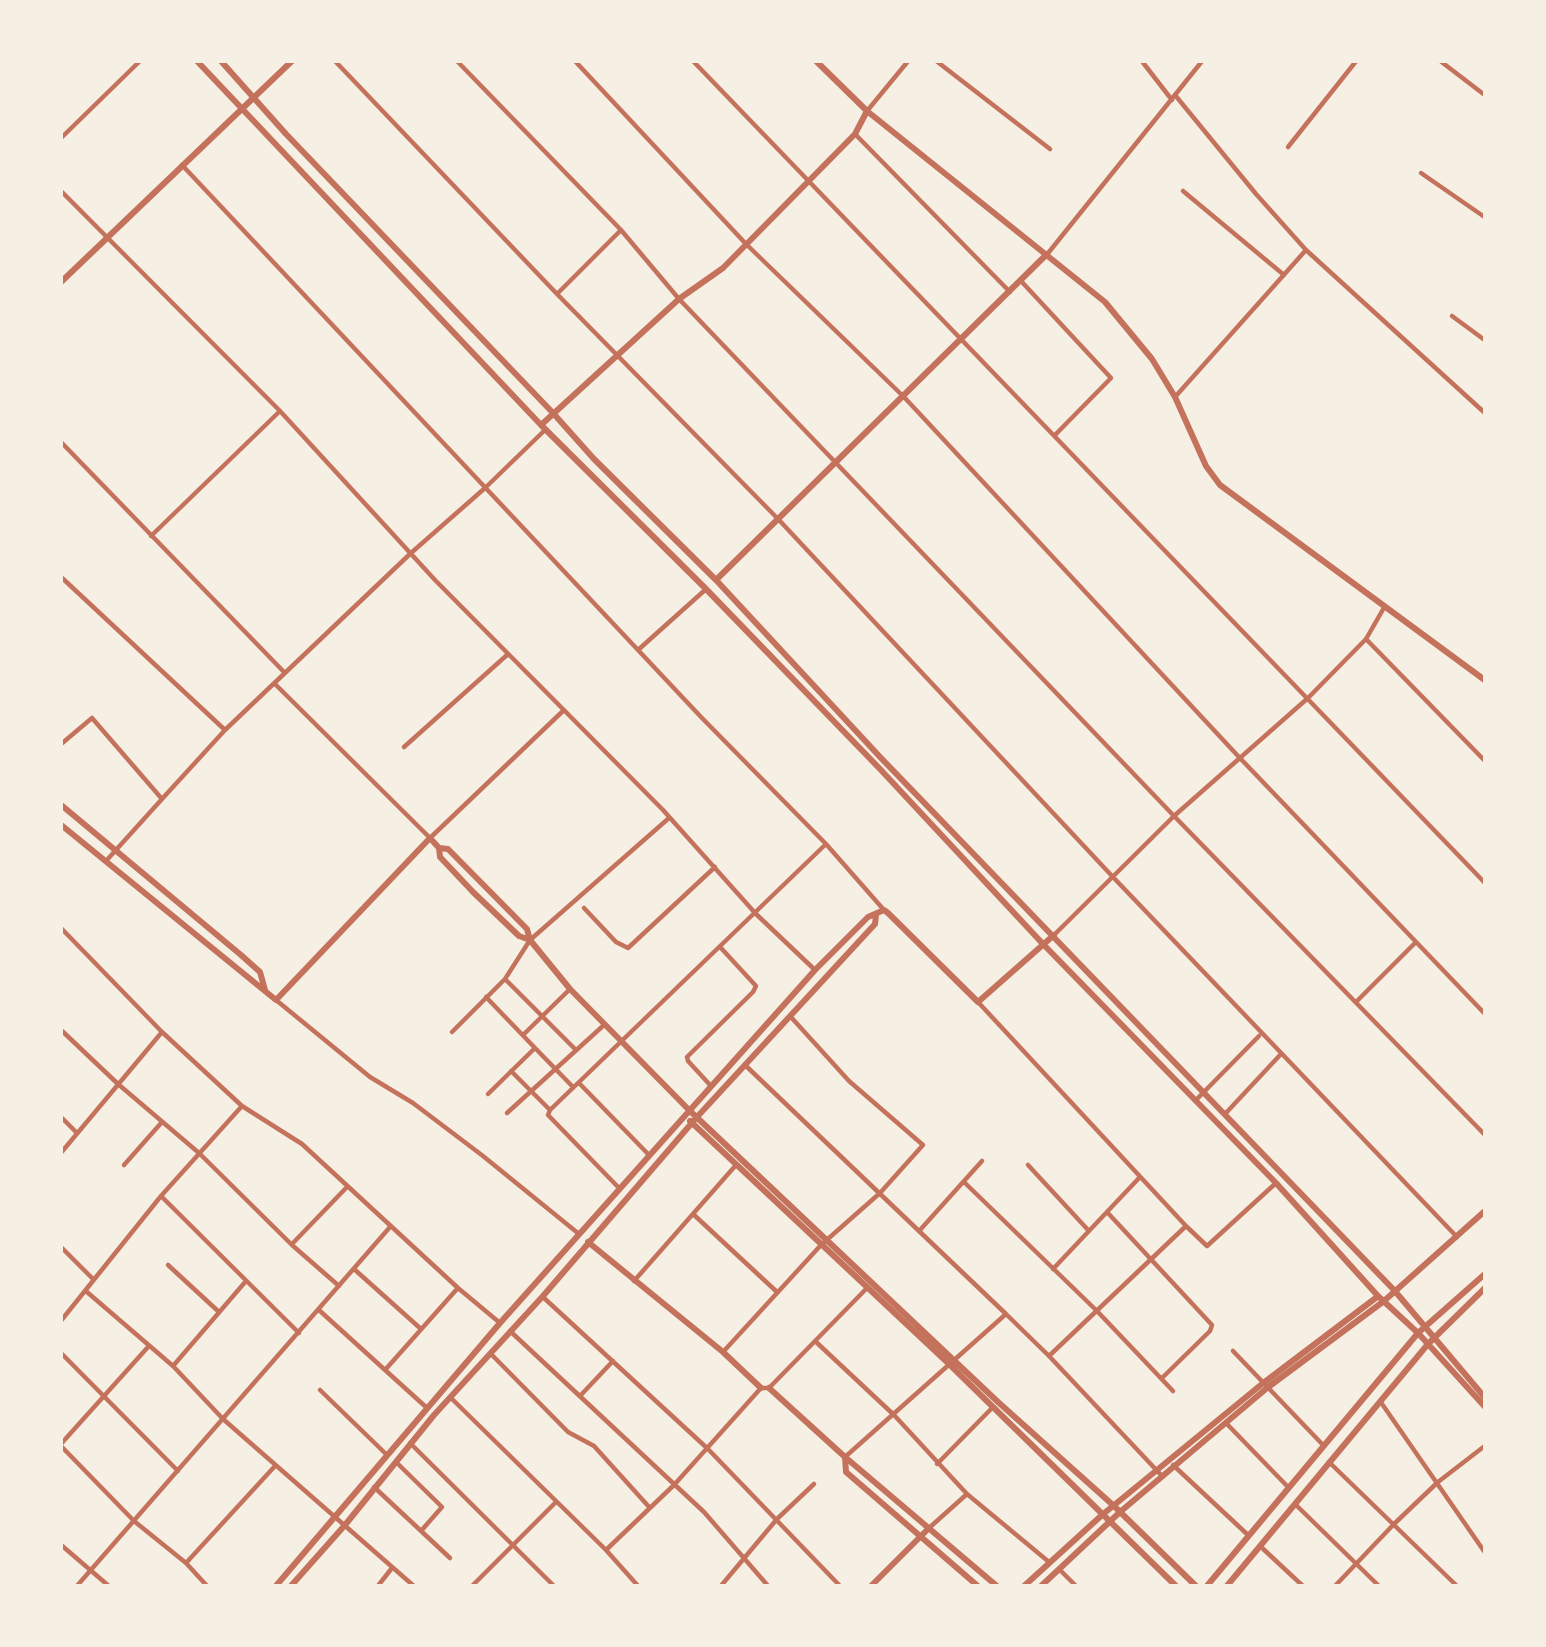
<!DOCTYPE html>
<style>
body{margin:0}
#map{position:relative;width:1546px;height:1647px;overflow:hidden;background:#f6efe4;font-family:Roboto,sans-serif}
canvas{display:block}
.frame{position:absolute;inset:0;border:63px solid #f6efe4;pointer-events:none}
</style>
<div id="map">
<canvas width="1546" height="1647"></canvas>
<div class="frame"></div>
</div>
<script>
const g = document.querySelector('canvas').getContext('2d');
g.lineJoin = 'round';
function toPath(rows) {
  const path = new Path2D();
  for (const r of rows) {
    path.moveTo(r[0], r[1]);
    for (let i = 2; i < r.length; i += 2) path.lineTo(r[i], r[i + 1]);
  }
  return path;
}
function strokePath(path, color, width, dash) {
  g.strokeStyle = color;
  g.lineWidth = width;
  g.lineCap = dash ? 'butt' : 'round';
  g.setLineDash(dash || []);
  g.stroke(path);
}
strokePath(toPath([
 [334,60,557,294,621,230,456,60],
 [574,60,746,244,904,397,1238,756,1486,1015],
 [692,60,1486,884],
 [935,60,1050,149],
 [1141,60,1172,100],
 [1439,60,1486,96],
 [1175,95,1256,194,1306,250,1486,414],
 [867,111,909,60],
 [855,134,1010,292],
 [60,139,141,60],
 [1288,147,1357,60],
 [182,165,701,717,826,844,884,910],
 [1421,173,1486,218],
 [60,190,280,411,435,580,663,810,756,914,815,970],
 [1183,191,1284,275],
 [621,230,679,299,1174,816,1486,1136],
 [1049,252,1203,60],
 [1021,281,1111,378,1055,435],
 [557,294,779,520,1112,876,1457,1237],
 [1452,316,1486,341],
 [1175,397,1306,250],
 [60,441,284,672],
 [151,536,280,411],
 [60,576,225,730,411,553,485,488,546,429],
 [1366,639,1486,762],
 [638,650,705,590],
 [276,685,430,838,564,710],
 [60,745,92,718,162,799,225,730],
 [404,747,507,655],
 [106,861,162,799],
 [584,908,616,942,628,948,715,867],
 [60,927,162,1032,242,1106,302,1144,458,1288,500,1323],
 [1054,935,1174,816,1308,698,1366,639,1385,606],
 [505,979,576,1050],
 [486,997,535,1048,488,1094],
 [276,1000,370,1077,413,1103,483,1156,579,1234],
 [978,1002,1186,1226,1049,1356,1162,1476],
 [1356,1002,1415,943],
 [60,1029,118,1084,199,1153,292,1245,339,1286],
 [452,1032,505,979,530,940,669,818],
 [523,1035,570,989],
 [535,1048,573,1087],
 [745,1065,1006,1314,845,1457],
 [511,1071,550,1110,548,1115,619,1188],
 [579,1083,649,1155],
 [711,1086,688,1061,687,1057,753,992,756,986,721,948],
 [1196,1100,1259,1036],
 [550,1110,826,844],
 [507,1113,604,1025],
 [1225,1114,1281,1054],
 [60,1116,77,1133],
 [60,1154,162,1032],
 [124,1165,162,1122],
 [1028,1165,1089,1231],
 [964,1182,1097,1311,1173,1391],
 [162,1197,299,1333],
 [1107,1212,1212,1325,1210,1331,1162,1378],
 [693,1214,777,1292],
 [1186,1226,1207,1246,1276,1183],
 [920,1230,982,1161],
 [293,1243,347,1187],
 [60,1246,93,1279],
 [168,1265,219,1312],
 [354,1269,421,1329],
 [1053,1269,1140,1177],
 [634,1281,736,1165],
 [87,1292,173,1366,223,1419,415,1587],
 [544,1298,708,1449,841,1587],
 [320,1311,427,1408],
 [1006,1314,1049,1356],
 [60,1322,161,1196,242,1106],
 [510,1331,704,1512,769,1587],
 [815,1341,894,1415,967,1494,1049,1562],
 [1233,1351,1323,1445],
 [60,1352,178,1471],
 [723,1352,821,1245,880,1193,923,1145,849,1081,790,1016],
 [491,1354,568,1432,594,1446,650,1508],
 [173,1366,246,1281],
 [385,1370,457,1289],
 [320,1390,387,1455],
 [580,1396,613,1361],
 [451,1398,606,1550,639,1587],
 [1380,1401,1486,1554],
 [1226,1423,1288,1487],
 [410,1443,555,1587],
 [60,1445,134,1521,186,1563,208,1587],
 [60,1445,148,1347],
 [396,1462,442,1507,421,1531],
 [1329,1462,1458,1587],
 [937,1464,992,1408],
 [1173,1465,1248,1535],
 [374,1487,450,1558],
 [1295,1504,1380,1587],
 [929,1528,967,1494],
 [60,1544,110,1587],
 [1260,1546,1304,1587],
 [606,1550,674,1485,761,1388,769,1388,867,1288],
 [186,1563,275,1466],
 [1060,1570,1077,1587],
 [76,1587,390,1227],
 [377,1587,392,1568],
 [471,1587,556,1502],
 [720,1587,777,1519,814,1484],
 [1334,1587,1394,1524,1438,1482,1486,1445]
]), '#c5725c', 4.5);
strokePath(toPath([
 [196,60,541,425,706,589,880,769,1043,944,1276,1183,1378,1296,1418,1333,1486,1408],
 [220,60,286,134,553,413,594,459,716,580,881,758,1394,1290,1486,1399],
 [815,60,867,111,1105,302,1152,359,1175,397,1206,466,1220,485,1486,681],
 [60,283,293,60],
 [541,425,679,299,723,268,855,134,867,111],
 [716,580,1047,254],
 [60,804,241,955,260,972,265,990],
 [60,824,276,1000,430,838,439,848,448,849,527,929,530,940,570,989,689,1110,998,1402,1114,1506,1197,1587],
 [439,848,440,857,473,892,519,936,530,940],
 [690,1121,948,1363,1177,1587],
 [588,1242,723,1352,761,1388],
 [769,1388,845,1457,998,1587],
 [845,1457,846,1472,979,1587],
 [275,1587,500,1323,815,970,868,917,884,910,888,913,978,1002,1054,935],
 [290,1587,345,1525,434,1415,543,1296,697,1117,875,924,876,915],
 [870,1587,929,1528],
 [1023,1587,1102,1515,1262,1384,1377,1297],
 [1040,1587,1120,1512,1267,1388,1384,1301,1486,1210],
 [1206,1587,1418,1333,1486,1273],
 [1226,1587,1428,1344,1486,1287]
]), '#c5725c', 6);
</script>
